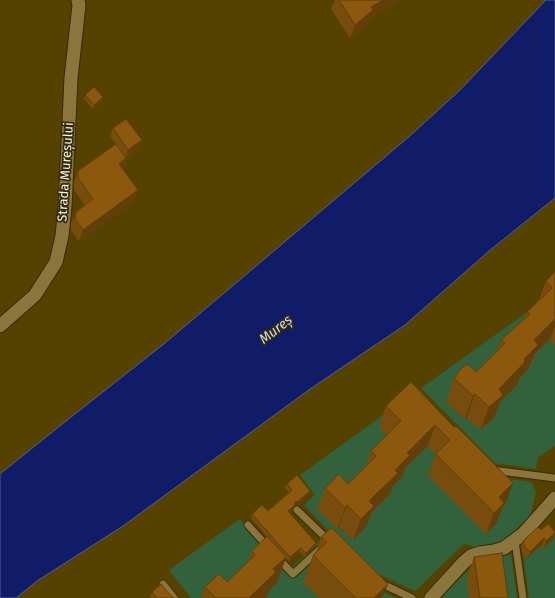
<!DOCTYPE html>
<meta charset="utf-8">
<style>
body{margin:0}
canvas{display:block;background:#564200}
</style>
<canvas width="555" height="598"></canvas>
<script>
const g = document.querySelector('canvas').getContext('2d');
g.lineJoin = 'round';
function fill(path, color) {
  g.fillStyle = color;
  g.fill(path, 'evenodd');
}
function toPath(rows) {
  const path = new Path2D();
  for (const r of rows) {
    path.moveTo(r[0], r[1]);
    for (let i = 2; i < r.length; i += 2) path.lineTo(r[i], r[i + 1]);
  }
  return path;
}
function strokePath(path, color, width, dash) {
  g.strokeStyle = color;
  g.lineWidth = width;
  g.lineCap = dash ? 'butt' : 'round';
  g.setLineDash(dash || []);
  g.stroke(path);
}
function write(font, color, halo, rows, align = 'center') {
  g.font = font + ' "Fira Sans",sans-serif';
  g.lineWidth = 3.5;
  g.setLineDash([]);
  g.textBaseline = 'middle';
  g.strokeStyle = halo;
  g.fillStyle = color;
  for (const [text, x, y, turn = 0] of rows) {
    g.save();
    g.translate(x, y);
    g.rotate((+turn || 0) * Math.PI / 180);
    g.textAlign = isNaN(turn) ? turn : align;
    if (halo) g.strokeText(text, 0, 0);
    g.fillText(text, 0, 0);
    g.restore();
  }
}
fill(toPath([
 [555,303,555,446,538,457,536,469,495,463,421,388,537,305],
 [408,397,487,476,531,482,536,492,530,516,502,542,479,548,464,544,415,591,365,568,304,505,315,495,300,475],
 [240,519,287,572,320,541,358,579,395,598,191,598,169,570],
 [555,533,555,598,529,598,523,553,527,558,542,545,544,547,553,539],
 [511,555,517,598,440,598,475,564,486,559]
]), '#33613c');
const water = toPath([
 [546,0,555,0,555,198,489,251,405,325,310,389,123,526,37,581,16,598,0,598,0,474,61,425,165,343,411,135,460,90,546,0]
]);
fill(water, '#111c68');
strokePath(water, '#585d8b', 1);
const service = toPath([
 [492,470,555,478],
 [297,510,329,541],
 [248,525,268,547],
 [515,541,523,598],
 [278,558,293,574,319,550],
 [378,582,412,598],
 [163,584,174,598]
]);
const minor = toPath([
 [0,326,35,295,56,262,62,236,65,207,71,78,79,5,78,0],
 [431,598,463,563,471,556,480,553,494,551,504,548,523,534,555,498]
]);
strokePath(service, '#35290b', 9);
strokePath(minor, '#35290b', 15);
strokePath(service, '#8b753c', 7);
strokePath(minor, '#8b753c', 13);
fill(toPath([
 [335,0,397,0,396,2,370,19,368,24,350,38,331,9],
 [85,95,103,97,102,101,93,109,84,99],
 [113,128,142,140,139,148,126,158,123,169,134,202,79,241,71,230,71,224,76,212,85,205,74,190,74,183,78,171,116,144,110,136],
 [555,272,555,345,550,339,534,355,529,368,519,379,517,385,500,402,494,418,480,430,467,418,465,419,446,402,454,378,476,372,497,351,501,340,525,318,527,312,539,300,546,281],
 [411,382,505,505,502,508,496,524,486,534,428,475,436,454,428,446,405,468,402,477,393,486,390,494,371,513,366,527,353,540,339,526,337,529,317,509,325,488,348,484,366,466,371,451,387,436,379,427,386,406],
 [287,484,309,495,297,505,294,506,292,510,289,512,315,547,305,557,300,552,289,561,286,558,277,583,269,591,266,598,201,598,205,587,227,582,248,562,252,551,267,537,251,518,252,514,268,511,289,492,285,488],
 [541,530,555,532,555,534,553,539,544,548,542,545,527,558,522,552,521,547,523,541],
 [321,537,382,598,320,598,303,582,313,555,316,553],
 [474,557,508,598,469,598,467,577],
 [152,592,172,597,174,598,152,598,150,596]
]), '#784c0c');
fill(toPath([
 [383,0,397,0,396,2,370,19,368,24,350,38,355,25,371,7],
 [103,97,102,101,93,109,94,105],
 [142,140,139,148,126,158,128,150],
 [126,158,122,170,119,164],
 [138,190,134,202,79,241,83,230],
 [555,319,555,326,550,339,534,355,529,368,519,379,517,385,500,402,494,418,480,430,489,407,499,389,524,359,534,340],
 [475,394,467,418,465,419,473,396],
 [435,425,428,446,405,468,402,477,393,486,390,494,371,513,366,527,353,540,361,519,369,501,395,470,407,453],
 [513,483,505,505,502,508,496,524,486,534,494,513,499,497],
 [310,491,309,495,297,505,294,506,292,510,286,515,288,511,295,502],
 [347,505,339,526,337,529,345,508],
 [555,533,553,539,544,548,546,541],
 [544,538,542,545,527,558,530,552],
 [316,543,315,547,305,557,306,553],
 [301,548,300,552,289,561,290,557],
 [286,557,277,583,269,591,266,598,249,598,273,569],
 [388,584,382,598,374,598]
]), '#613e0a');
const building = toPath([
 [339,0,383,0,371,7,373,10,355,25,339,0],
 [94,87,103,97,94,105,85,95,94,87],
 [126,119,142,140,128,150,113,128,126,119],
 [116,144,126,158,119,164,138,190,83,230,75,219,76,212,93,199,78,178,78,171,116,144],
 [555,272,555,319,534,340,538,345,524,359,525,362,499,389,503,395,489,407,475,394,473,396,454,378,460,370,467,364,476,372,505,343,501,340,530,314,527,312,552,288,546,281,555,272],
 [411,382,454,427,456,426,513,483,499,497,504,503,494,513,436,454,450,440,435,425,407,453,410,455,395,470,398,473,369,501,374,506,361,519,347,505,345,508,325,488,339,474,348,484,376,456,371,451,401,421,386,406,411,382],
 [297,475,310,491,299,501,295,502,294,506,288,511,316,543,306,553,301,548,290,557,252,514,262,505,268,511,292,490,287,484,297,475],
 [548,524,555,532,555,533,546,541,544,538,530,552,524,546,523,541,538,527,541,530,548,524],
 [331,528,332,528,388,584,374,598,356,598,313,555,327,542,321,537,331,528],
 [267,536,286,557,273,569,276,572,249,598,216,598,205,587,219,574,227,582,255,555,252,551,267,536],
 [502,553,508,598,480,598,474,557,502,553],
 [161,584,172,597,174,598,157,598,152,592,161,584]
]);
fill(building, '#8b580e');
strokePath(building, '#613e0a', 1);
write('13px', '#fdf4dd', '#332a12', [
 ["Strada Mureșului",66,172,-86]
]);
write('italic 14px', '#d2dbf1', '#332a12', [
 ["Mureș",276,330,-38]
]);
</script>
